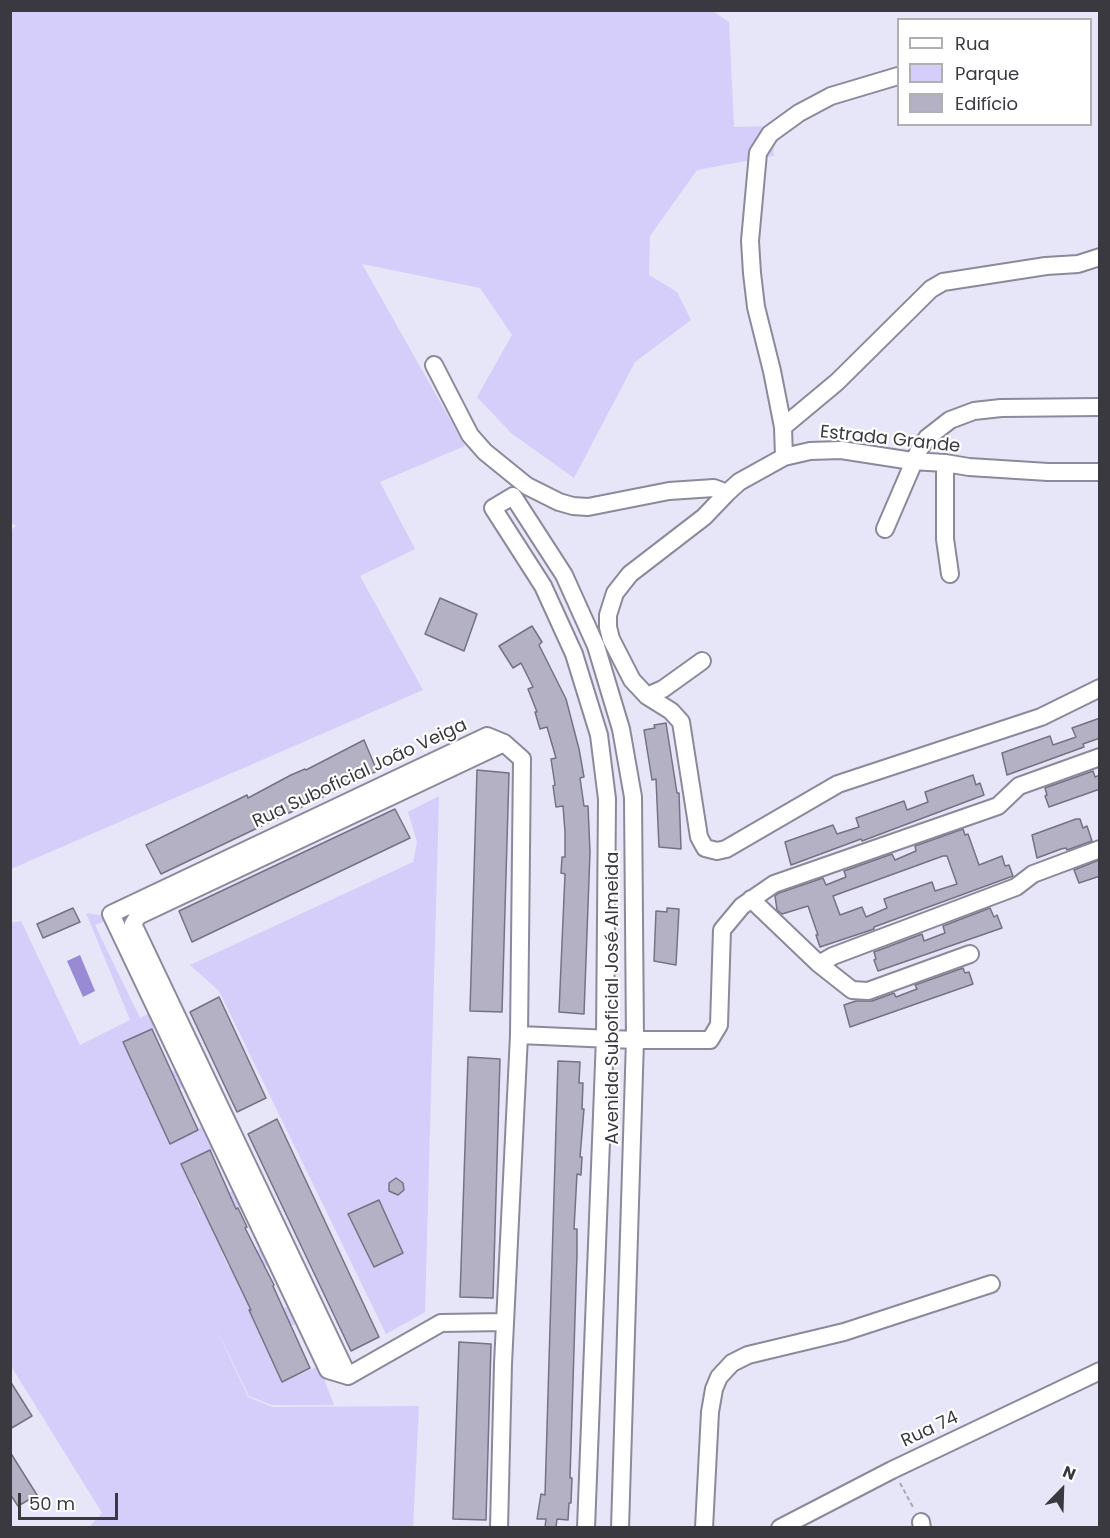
<!DOCTYPE html>
<meta charset="utf-8">
<style>
body{margin:0}
#map{position:relative;width:1110px;height:1538px;overflow:hidden;background:#e7e5f8;font-family:Poppins,sans-serif}
canvas{display:block}
.frame{position:absolute;inset:0;border:12px solid #3a3940;pointer-events:none}
.legend{position:absolute;left:897px;top:18px;width:195px;height:108px;box-sizing:border-box;background:#fff;border:2px solid #b0b0b3;margin:0;padding:8px 10px;list-style:none;font-size:18px;color:#3a3940}
.legend li{display:flex;align-items:center;gap:12px;height:30px}
.legend b{width:30px;border:2px solid #b0b0b3}
.north{position:absolute;left:1032px;top:1460px;width:60px;height:60px;-webkit-text-stroke:4px #fff;paint-order:stroke;rotate:23deg;font-size:16px;font-weight:700;line-height:24px;text-align:center;color:#3a3940}
.north::after{content:'';display:block;margin:auto;width:21px;height:27px;background:#3a3940;clip-path:polygon(50% 0,100% 100%,50% 72%,0 100%)}
.scale{position:absolute;left:18px;top:1493px;width:100px;height:27px;box-sizing:border-box;border:3px solid #3a3940;border-top:0;padding-left:8px;font-size:18px;line-height:21px;white-space:nowrap;color:#3a3940;-webkit-text-stroke:4px #fff;paint-order:stroke}
</style>
<div id="map">
<canvas width="1110" height="1538"></canvas>
<div class="frame"></div>
<ul class="legend">
<li><b style="height:8px;background:#fff"></b>Rua</li>
<li><b style="height:16px;background:#d5cefb"></b>Parque</li>
<li><b style="height:16px;background:#b3b1c3"></b>Edifício</li>
</ul>
<div class="north">N</div>
<div class="scale">50 m</div>
</div>
<script>
const g = document.querySelector('canvas').getContext('2d');
g.lineJoin = 'round';
function fill(path, color) {
  g.fillStyle = color;
  g.fill(path, 'evenodd');
}
function toPath(rows) {
  const path = new Path2D();
  for (const r of rows) {
    path.moveTo(r[0], r[1]);
    for (let i = 2; i < r.length; i += 2) path.lineTo(r[i], r[i + 1]);
  }
  return path;
}
function strokePath(path, color, width, dash) {
  g.strokeStyle = color;
  g.lineWidth = width;
  g.lineCap = dash ? 'butt' : 'round';
  g.setLineDash(dash || []);
  g.stroke(path);
}
function write(font, color, halo, rows, align = 'center') {
  g.font = font + ' Poppins,sans-serif';
  g.lineWidth = 4.5;
  g.setLineDash([]);
  g.textBaseline = 'middle';
  g.strokeStyle = halo;
  g.fillStyle = color;
  for (const [text, x, y, turn = 0] of rows) {
    g.save();
    g.translate(x, y);
    g.rotate((+turn || 0) * Math.PI / 180);
    g.textAlign = isNaN(turn) ? turn : align;
    if (halo) g.strokeText(text, 0, 0);
    g.fillText(text, 0, 0);
    g.restore();
  }
}
fill(toPath([
 [711,10,729,22,734,127,771,126,774,156,697,170,650,236,649,275,677,292,691,320,635,362,574,478,511,433,477,397,512,335,480,288,362,264,465,446,380,482,415,549,360,576,423,690,11,869,10,531,16,526,10,522,11,11],
 [439,796,425,1312,386,1334,219,991,190,965,413,862,417,842,408,812],
 [86,913,106,916,108,920,95,925,140,1018,152,1012,160,1025,142,1034,144,1069,136,1073,142,1085,177,1069,186,1086,170,1091,164,1131,170,1143,185,1137,182,1131,190,1133,205,1125,217,1149,181,1165,187,1177,193,1175,201,1190,194,1195,200,1208,234,1190,242,1207,209,1223,215,1235,221,1232,229,1249,222,1253,228,1266,261,1248,272,1266,265,1266,237,1280,243,1293,249,1290,257,1307,250,1310,276,1313,290,1305,299,1323,281,1329,283,1365,275,1369,282,1382,319,1366,334,1405,272,1405,249,1396,213,1322,248,1397,272,1407,419,1406,413,1527,93,1527,91,1525,102,1513,11,1366,11,923,21,921,80,1045,130,1020]
]), '#d5cefb');
fill(toPath([
 [80,955,95,991,83,997,67,961]
]), '#998ad5');
const building = toPath([
 [440,598,477,614,464,651,425,634,440,598],
 [532,626,542,642,539,645,566,699,579,749,584,777,580,778,584,806,588,806,590,852,584,1014,559,1012,565,874,561,873,562,857,565,857,565,832,563,806,556,807,553,786,555,785,551,759,556,758,547,727,540,729,535,712,537,712,528,689,533,687,521,663,513,668,499,646,532,626],
 [1100,718,1100,738,1083,744,1084,747,1007,775,1002,753,1050,736,1053,745,1076,737,1072,728,1100,718],
 [666,723,677,793,679,793,681,849,659,847,656,779,652,780,644,730,655,728,654,725,666,723],
 [364,740,377,771,161,874,146,845,247,795,248,798,291,775,305,769,306,770,364,740],
 [477,770,509,773,502,1012,470,1011,477,770],
 [1093,771,1095,777,1100,775,1100,789,1049,807,1045,796,1047,795,1045,788,1093,771],
 [973,775,976,785,980,783,984,795,862,841,861,839,791,865,785,842,833,825,837,834,859,827,856,818,904,801,907,810,928,802,925,792,973,775],
 [395,809,410,838,192,942,179,911,395,809],
 [1076,819,1080,819,1083,828,1087,826,1092,841,1067,850,1066,848,1061,849,1037,858,1032,835,1076,819],
 [963,829,965,835,968,834,979,865,1002,856,1005,866,1009,865,1013,876,874,927,874,929,820,947,816,935,818,935,808,906,782,914,777,910,775,896,779,893,823,878,826,885,846,877,844,871,892,854,895,860,916,851,915,846,963,829],
 [943,856,947,856,957,884,935,891,932,882,884,899,887,908,866,917,862,907,840,915,833,896,943,856],
 [1099,860,1100,876,1079,883,1074,870,1099,860],
 [73,908,80,922,43,938,37,924,73,908],
 [667,908,679,909,676,965,654,961,656,911,667,912,667,908],
 [990,908,994,917,997,915,1002,928,878,971,874,960,876,959,874,952,922,934,924,941,945,933,943,926,990,908],
 [963,968,965,973,969,972,973,984,850,1027,844,1005,856,1001,872,1001,894,993,896,997,917,989,915,985,963,968],
 [219,997,266,1098,237,1112,190,1012,219,997],
 [152,1029,198,1130,170,1144,123,1042,152,1029],
 [468,1057,500,1059,493,1298,460,1297,468,1057],
 [558,1061,580,1062,579,1083,583,1083,582,1109,584,1109,580,1157,582,1157,581,1175,577,1174,574,1229,577,1229,577,1253,570,1478,572,1478,571,1503,569,1503,568,1520,557,1519,556,1527,545,1527,546,1519,537,1519,541,1494,545,1495,558,1061],
 [277,1119,379,1337,351,1351,248,1134,277,1119],
 [210,1150,236,1209,238,1208,247,1227,245,1228,274,1285,273,1286,310,1368,282,1382,249,1310,251,1310,181,1164,210,1150],
 [396,1178,403,1183,404,1190,398,1195,389,1191,389,1183,396,1178],
 [379,1200,403,1253,374,1267,348,1214,379,1200],
 [459,1342,491,1344,486,1520,453,1519,459,1342],
 [10,1381,32,1416,10,1429,10,1381],
 [10,1452,37,1495,18,1506,10,1494,10,1452]
]);
fill(building, '#b3b1c3');
strokePath(building, '#747283', 1.5);
const minor = toPath([
 [434,365,470,435,485,452,527,486,559,502,573,506,588,507,669,491,714,488,727,493,739,482,784,457,810,451,841,450,912,461,945,463,969,467,1048,472,1100,472],
 [783,427,837,382,931,289,943,282,1046,266,1078,264,1100,257],
 [784,457,783,427,772,371,756,307,752,273,750,241,758,153,770,134,799,113,831,96,898,76],
 [945,463,945,539,950,574],
 [727,493,704,517,630,574,615,593,608,615,608,627,611,639,632,680,647,696,671,711,681,722,699,837,705,848,717,851,726,849,838,784,1041,717,1100,688],
 [885,529,919,450,927,438,950,420,974,411,1001,408,1100,407],
 [647,696,663,689,702,661],
 [751,899,819,964,852,990,868,991,970,954],
 [819,964,833,956,1016,887,1033,874,1100,849],
 [519,1035,635,1040,710,1040,719,1025,722,930,742,906,774,884,998,806,1019,786,1100,757],
 [348,1376,133,924,138,916,504,743],
 [921,1522,922,1528],
 [499,1528,503,1364,519,1035,522,759,504,743,487,736,111,914,328,1370,348,1376,441,1323,505,1322],
 [586,1528,605,1038,607,799,599,735,574,654,543,586,493,508,513,496,564,575,596,646,621,729,633,797,635,1040,620,1528],
 [704,1528,710,1412,714,1389,719,1377,732,1363,748,1355,844,1332,991,1284],
 [780,1528,892,1470,1100,1371]
]);
strokePath(minor, '#8b899a', 20);
strokePath(toPath([
 [900,1483,914,1509]
]), '#a9a7b6', 2, [4.5, 3]);
strokePath(minor, '#fff', 16);
write('18px', '#3a3940', '#fff', [
 ["Estrada Grande",890,440,6],
 ["Rua Suboficial João Veiga",360,774,-25],
 ["Avenida Suboficial José Almeida",613,998,-90],
 ["Rua 74",930,1430,-25]
]);
</script>
